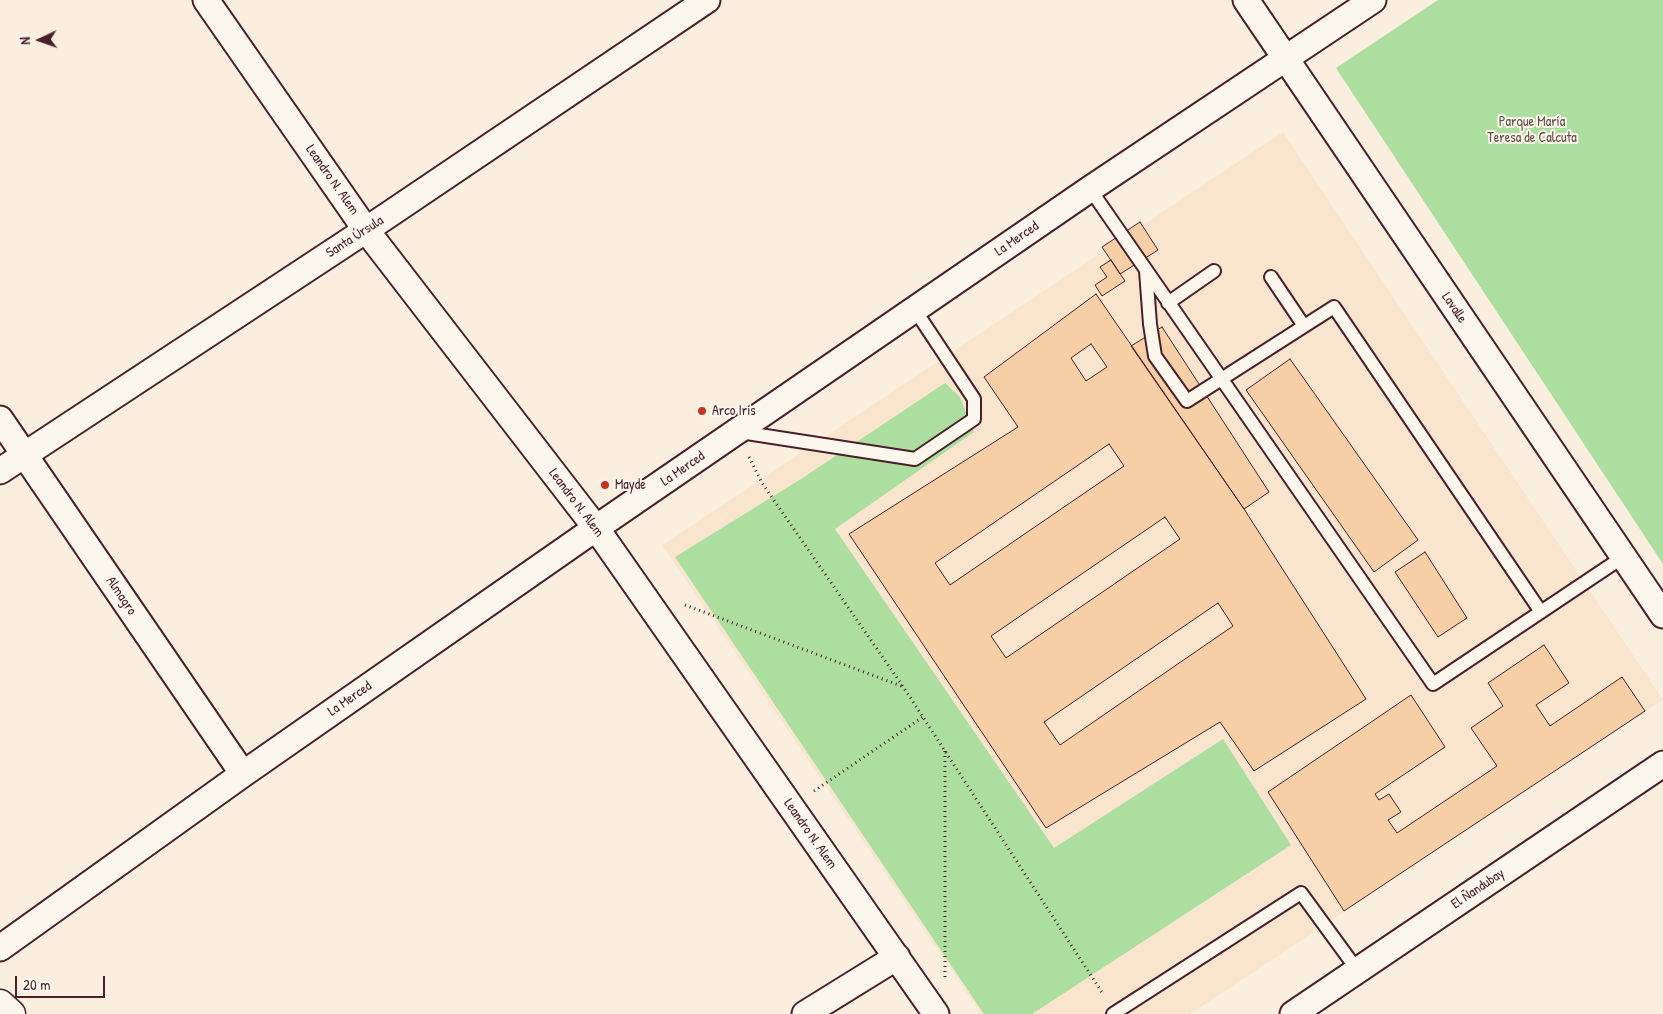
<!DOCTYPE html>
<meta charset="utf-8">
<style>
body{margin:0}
#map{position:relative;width:1663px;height:1014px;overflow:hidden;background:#faefde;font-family:"Patrick Hand",sans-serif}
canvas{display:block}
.north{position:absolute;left:15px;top:15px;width:50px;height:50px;-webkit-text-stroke:4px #fbf7ec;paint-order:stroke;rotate:267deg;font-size:14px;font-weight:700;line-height:20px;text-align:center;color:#4a1f2b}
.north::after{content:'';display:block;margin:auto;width:18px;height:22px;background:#4a1f2b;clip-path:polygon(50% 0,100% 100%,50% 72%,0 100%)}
.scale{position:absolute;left:15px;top:976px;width:90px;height:22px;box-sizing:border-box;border:2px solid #4a1f2b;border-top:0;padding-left:6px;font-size:15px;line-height:18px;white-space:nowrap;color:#4a1f2b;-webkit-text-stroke:4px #fbf7ec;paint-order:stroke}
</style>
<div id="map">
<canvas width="1663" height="1014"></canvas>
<div class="north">N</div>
<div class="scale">20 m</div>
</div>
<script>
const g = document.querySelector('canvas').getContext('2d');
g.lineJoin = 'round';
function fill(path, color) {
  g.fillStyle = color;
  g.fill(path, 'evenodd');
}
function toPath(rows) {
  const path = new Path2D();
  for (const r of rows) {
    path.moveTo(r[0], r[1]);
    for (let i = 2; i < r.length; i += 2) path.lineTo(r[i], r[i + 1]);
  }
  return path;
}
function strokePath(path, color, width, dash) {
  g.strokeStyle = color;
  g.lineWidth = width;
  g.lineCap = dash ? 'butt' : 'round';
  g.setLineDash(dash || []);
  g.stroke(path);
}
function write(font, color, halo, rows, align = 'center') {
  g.font = font + ' "Patrick Hand",sans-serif';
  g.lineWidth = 4;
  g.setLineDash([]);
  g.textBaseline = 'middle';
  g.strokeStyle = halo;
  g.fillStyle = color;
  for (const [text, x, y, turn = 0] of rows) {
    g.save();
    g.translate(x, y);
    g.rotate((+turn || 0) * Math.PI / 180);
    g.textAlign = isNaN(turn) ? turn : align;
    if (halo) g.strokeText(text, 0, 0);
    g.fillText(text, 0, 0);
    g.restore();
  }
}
fill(toPath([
 [1283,132,1663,700,1190,1014,981,1014,662,545]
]), '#f9e5cd');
fill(toPath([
 [1438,0,1663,0,1663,564,1336,68],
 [945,383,960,397,974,432,835,529,1054,848,1223,739,1291,845,1032,1014,984,1014,675,557,801,479]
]), '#acde9f');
const building = toPath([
 [1140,222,1158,250,1120,274,1102,247,1140,222],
 [1111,260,1125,281,1102,296,1095,285,1107,277,1100,267,1111,260],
 [1096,294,1244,509,1366,699,1254,771,1220,722,1046,828,849,534,1018,427,984,377,1096,294],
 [1091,344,1107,367,1086,381,1071,358,1091,344],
 [1109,444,1124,466,950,585,935,563,1109,444],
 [1165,517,1180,539,1006,658,991,636,1165,517],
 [1218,603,1233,626,1060,745,1044,722,1218,603],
 [1162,327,1269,492,1244,509,1131,346,1162,327],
 [1290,359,1418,540,1374,572,1246,390,1290,359],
 [1425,552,1467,618,1438,637,1395,572,1425,552],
 [1544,645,1569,683,1536,705,1550,726,1622,677,1645,711,1344,911,1268,792,1411,695,1445,747,1375,794,1379,800,1389,794,1401,812,1388,820,1397,833,1497,766,1471,728,1503,706,1488,683,1544,645]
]);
fill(building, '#f6cfa6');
strokePath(building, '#4a1f2b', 1);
const service = toPath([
 [1090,189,1433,684,1623,557],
 [1146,271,1150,324,1155,356,1187,401,1334,307,1541,612],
 [1271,277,1304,326],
 [1168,303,1214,271],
 [740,432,915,459,974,419,974,399,915,310],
 [1113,1014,1301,893,1358,971]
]);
const minor = toPath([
 [206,0,366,230,596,528,936,1014],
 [1246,0,1663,615],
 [0,419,243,774],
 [0,471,366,230,707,0],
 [0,948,243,774,596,528,1090,189,1373,0],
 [805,1014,897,957],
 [1293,1014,1663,764]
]);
const secondary = toPath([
 [0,1004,11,1014]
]);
strokePath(service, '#4a1f2b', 16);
strokePath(minor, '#4a1f2b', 29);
strokePath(secondary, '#4a1f2b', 31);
strokePath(toPath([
 [749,457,762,483,904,688,1103,994],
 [685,605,904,687],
 [814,791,923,717],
 [945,977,945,751]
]), '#4a1f2b', 3, [1, 4]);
strokePath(service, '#fbf7ec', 12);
strokePath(minor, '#fbf7ec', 25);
strokePath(secondary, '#fbf7ec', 28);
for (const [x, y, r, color] of [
 [702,411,5,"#c8321e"],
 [605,485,5,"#c8321e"]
]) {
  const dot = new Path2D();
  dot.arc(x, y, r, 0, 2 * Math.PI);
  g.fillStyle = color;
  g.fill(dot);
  strokePath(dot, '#fbf7ec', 2);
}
write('14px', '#624f48', '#fbf7ec', [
 ["Parque María",1532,122],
 ["Teresa de Calcuta",1532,138]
]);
write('14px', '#4a1f2b', '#fbf7ec', [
 ["Leandro N. Alem",332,180,55],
 ["Santa Úrsula",355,237,-33],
 ["La Merced",1017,239,-35],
 ["Lavalle",1454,308,56],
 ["La Merced",683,469,-35],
 ["Leandro N. Alem",576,503,53],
 ["Almagro",121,596,56],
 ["La Merced",350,699,-35],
 ["Leandro N. Alem",810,834,55],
 ["El Ñandubay",1478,889,-34]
]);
write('14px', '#4a1f2b', '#fbf7ec', [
 ["Arco Iris",712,411],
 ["Mayde",615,485]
], 'left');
</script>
